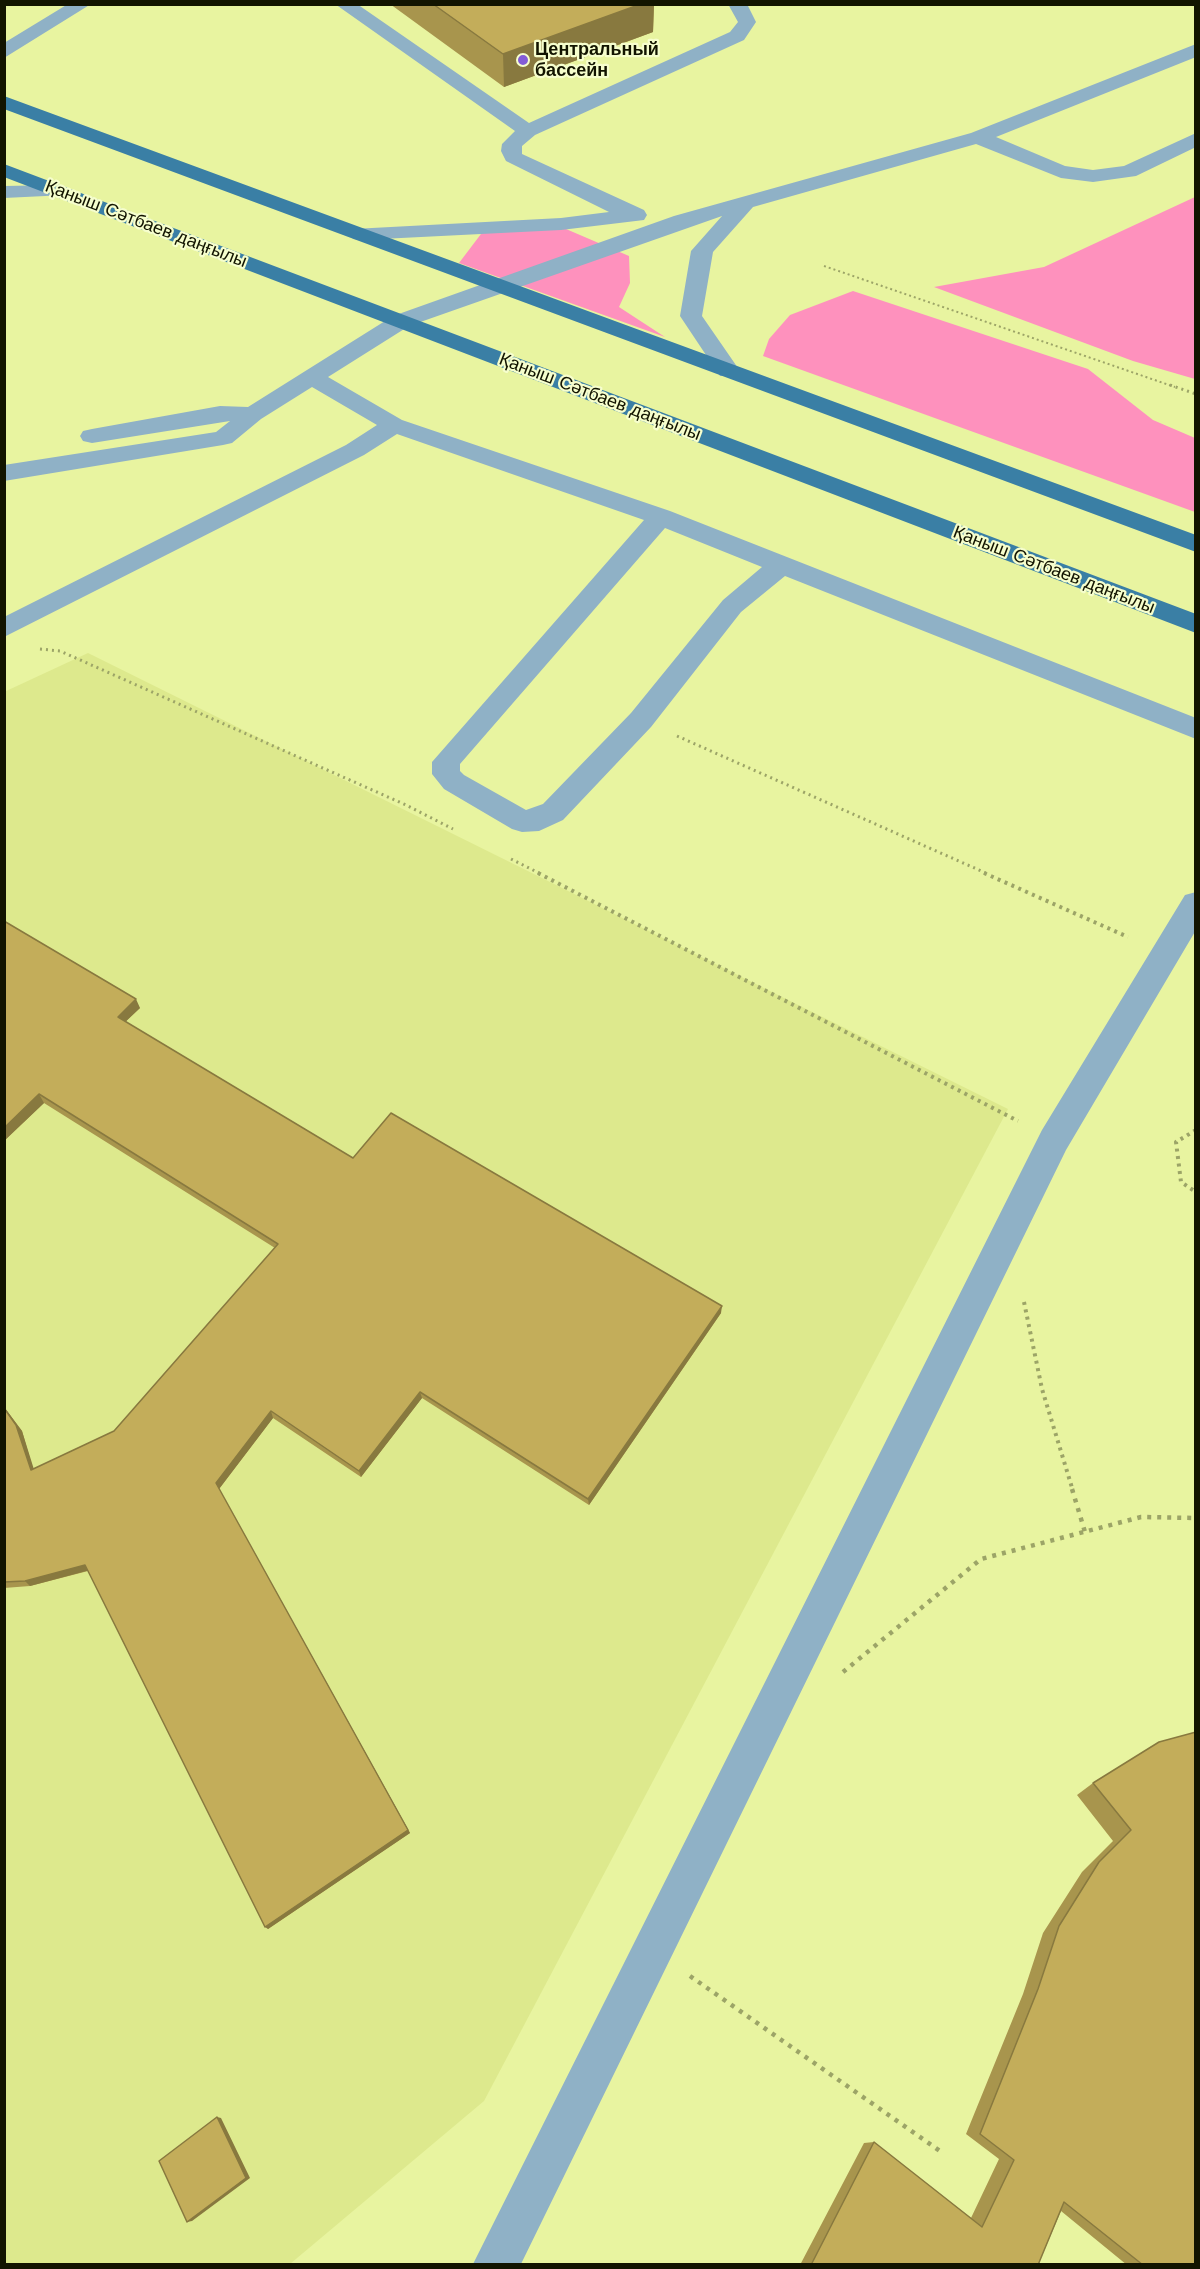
<!DOCTYPE html>
<meta charset="utf-8">
<style>
body{margin:0}
#map{position:relative;width:1200px;height:2269px;overflow:hidden;background:#e8f4a0;font-family:"Work Sans",sans-serif}
canvas{display:block}
.frame{position:absolute;inset:0;border:6px solid #121400;pointer-events:none}
</style>
<div id="map">
<canvas width="1200" height="2269"></canvas>
<div class="frame"></div>
</div>
<script>
const g = document.querySelector('canvas').getContext('2d');
g.lineJoin = 'round';
function fill(path, color) {
  g.fillStyle = color;
  g.fill(path, 'evenodd');
}
function toPath(rows) {
  const path = new Path2D();
  for (const r of rows) {
    path.moveTo(r[0], r[1]);
    for (let i = 2; i < r.length; i += 2) path.lineTo(r[i], r[i + 1]);
  }
  return path;
}
function strokePath(path, color, width, dash) {
  g.strokeStyle = color;
  g.lineWidth = width;
  g.lineCap = dash ? 'butt' : 'round';
  g.setLineDash(dash || []);
  g.stroke(path);
}
function write(font, color, halo, rows, align = 'center') {
  g.font = font + ' "Work Sans",sans-serif';
  g.lineWidth = 4.5;
  g.setLineDash([]);
  g.textBaseline = 'middle';
  g.strokeStyle = halo;
  g.fillStyle = color;
  for (const [text, x, y, turn = 0] of rows) {
    g.save();
    g.translate(x, y);
    g.rotate((+turn || 0) * Math.PI / 180);
    g.textAlign = isNaN(turn) ? turn : align;
    if (halo) g.strokeText(text, 0, 0);
    g.fillText(text, 0, 0);
    g.restore();
  }
}
fill(toPath([
 [88,653,1008,1109,484,2101,290,2264,5,2264,4,692]
]), '#dde98d');
fill(toPath([
 [1195,197,1195,379,1133,361,934,287,1044,267],
 [566,229,629,256,630,283,619,307,665,337,459,263,484,230],
 [853,291,1088,369,1153,420,1195,438,1195,512,763,356,769,339,790,315]
]), '#fe91bd');
strokePath(toPath([
 [824,266,1175,387]
]), '#9ca467', 2, [2, 3]);
strokePath(toPath([
 [1170,385,1196,394],
 [40,649,60,651,406,805,453,829],
 [677,736,988,874],
 [511,859,541,874]
]), '#9ca467', 3, [2, 4]);
strokePath(toPath([
 [538,873,1018,1121],
 [984,873,1128,937],
 [1196,1130,1176,1142,1181,1182,1196,1192],
 [1024,1302,1042,1389,1073,1491]
]), '#9ca467', 4, [3, 4.5]);
strokePath(toPath([
 [1072,1489,1085,1532],
 [843,1672,981,1559,1141,1517,1196,1518],
 [690,1976,940,2151]
]), '#9ca467', 4.5, [4, 6]);
fill(toPath([
 [68,4,91,4,4,58,4,43,68,4],
 [335,4,357,4,529,123,730,32,738,22,728,4,747,4,756,22,744,40,535,135,522,146,522,154,644,210,647,215,644,220,561,230,361,240,353,239,350,234,353,229,561,218,609,212,506,161,501,151,502,144,515,131,335,4],
 [1196,44,1196,57,996,137,1065,166,1093,170,1124,166,1196,133,1196,147,1136,176,1093,182,1061,178,976,144,753,207,713,252,702,316,740,371,736,376,720,376,680,316,691,251,722,216,409,326,328,377,402,420,670,511,1196,718,1196,739,785,576,741,612,651,727,563,820,539,831,522,832,512,829,444,789,432,774,432,762,644,520,397,434,364,455,4,637,4,617,346,445,377,425,312,387,261,419,232,443,223,445,4,481,4,465,216,432,230,421,92,443,83,441,80,436,83,431,92,429,220,406,248,407,393,316,674,216,971,133,1196,44],
 [665,528,762,567,723,600,631,713,543,804,526,810,464,775,460,771,460,764,665,528],
 [59,185,66,187,70,191,66,195,4,198,4,186,59,185],
 [1196,892,1196,930,1066,1150,521,2264,473,2264,1042,1130,1185,895,1196,892]
]), '#8fb1c6');
fill(toPath([
 [4,96,1196,535,1196,552,4,109,4,96],
 [4,164,1196,614,1196,633,4,177,4,164]
]), '#3a7fa5');
fill(toPath([
 [390,4,654,4,653,32,504,87],
 [4,921,140,1008,125,1022,353,1158,721,1313,589,1505,422,1398,361,1477,273,1418,219,1489,410,1833,268,1929,88,1571,30,1586,4,1588,4,1407,22,1431,33,1469,114,1431,275,1248,44,1103,4,1141],
 [1196,1732,1196,2265,1127,2265,1061,2211,1038,2265,800,2265,864,2143,874,2142,971,2218,999,2159,966,2134,1023,1994,1043,1933,1082,1872,1113,1841,1077,1795,1093,1783]
]), '#a8954d');
fill(toPath([
 [641,4,654,4,653,32,504,87,503,54],
 [136,999,140,1008,121,1026,118,1017],
 [39,1094,44,1103,4,1141,4,1128],
 [722,1306,721,1313,589,1505,588,1499],
 [420,1392,422,1398,361,1477,359,1471],
 [4,1407,22,1431,36,1476,31,1470],
 [271,1411,273,1418,219,1489,410,1833,268,1929,265,1927,216,1483],
 [85,1565,90,1570,30,1586,25,1581],
 [217,2117,221,2118,250,2178,192,2221,187,2222]
]), '#88793f');
const building = toPath([
 [433,4,641,4,503,54,433,4],
 [4,921,136,999,118,1017,353,1158,391,1113,722,1306,588,1499,420,1392,359,1471,271,1411,216,1483,408,1830,265,1927,85,1565,25,1581,4,1582,4,1408,16,1425,31,1470,114,1431,278,1244,39,1094,4,1128,4,921],
 [1196,1732,1196,2265,1143,2265,1064,2202,1038,2265,811,2265,874,2142,982,2227,1014,2160,980,2134,1038,1989,1059,1926,1099,1862,1131,1830,1093,1783,1159,1742,1196,1732],
 [217,2117,246,2178,187,2222,159,2161,217,2117]
]);
fill(building, '#c3ad5a');
strokePath(building, '#88793f', 1.5);
for (const [x, y, r, color] of [
 [523,60,6,"#835cd6"]
]) {
  const dot = new Path2D();
  dot.arc(x, y, r, 0, 2 * Math.PI);
  g.fillStyle = color;
  g.fill(dot);
  strokePath(dot, '#f6fecd', 2);
}
write('bold 18px', '#121400', '#f6fecd', [
 ["Центральный",535,50],
 ["бассейн",535,71]
], 'left');
write('18px', '#121400', '#f6fecd', [
 ["Қаныш Сәтбаев даңғылы",146,224,21],
 ["Қаныш Сәтбаев даңғылы",600,397,21],
 ["Қаныш Сәтбаев даңғылы",1054,570,21]
]);
</script>
